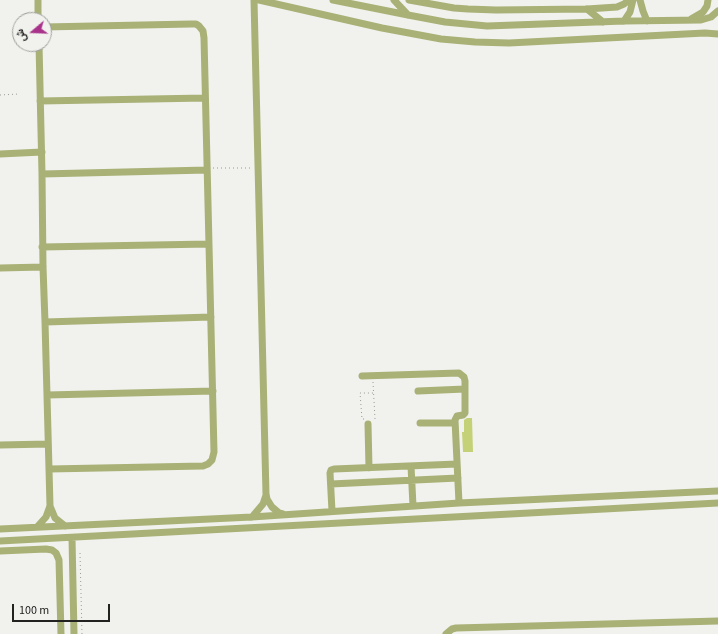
<!DOCTYPE html>
<meta charset="utf-8">
<style>
body{margin:0}
#map{position:relative;width:718px;height:634px;overflow:hidden;background:#f1f2ee;font-family:"Source Sans 3",Vazirmatn,sans-serif}
canvas{display:block}
.north{position:absolute;left:12px;top:12px;width:40px;height:40px;box-sizing:border-box;background:#f1f2ee;border:1px solid #9e9f9c;border-radius:50%;rotate:251deg;font-size:11px;font-weight:700;line-height:16px;text-align:center;color:#222220}
.north::after{content:'';display:block;margin:auto;width:14px;height:18px;background:#a9338b;clip-path:polygon(50% 0,100% 100%,50% 72%,0 100%)}
.scale{position:absolute;left:12px;top:604px;width:98px;height:18px;box-sizing:border-box;border:2px solid #222220;border-top:0;padding-left:5px;font-size:12px;line-height:14px;white-space:nowrap;color:#222220;-webkit-text-stroke:3px #f1f2ee;paint-order:stroke}
</style>
<div id="map">
<canvas width="718" height="634"></canvas>
<div class="north">ش</div>
<div class="scale">100 m</div>
</div>
<script>
const g = document.querySelector('canvas').getContext('2d');
g.lineJoin = 'round';
function fill(path, color) {
  g.fillStyle = color;
  g.fill(path, 'evenodd');
}
function toPath(rows) {
  const path = new Path2D();
  for (const r of rows) {
    path.moveTo(r[0], r[1]);
    for (let i = 2; i < r.length; i += 2) path.lineTo(r[i], r[i + 1]);
  }
  return path;
}
function strokePath(path, color, width, dash) {
  g.strokeStyle = color;
  g.lineWidth = width;
  g.lineCap = dash ? 'butt' : 'round';
  g.setLineDash(dash || []);
  g.stroke(path);
}
fill(toPath([
 [467,418,472,418,473,452,463,452,462,432,464,432,464,420]
]), '#c5d176');
strokePath(toPath([
 [0,95,19,94],
 [213,168,250,168],
 [373,382,375,419,373,419],
 [364,419,362,419,360,393,374,393],
 [80,553,82,634]
]), '#999996', 1, [1, 3]);
strokePath(toPath([
 [38,0,38,20],
 [254,0,266,494,267,499,272,507,279,513,283,514],
 [259,0,382,28,441,39,475,42,509,43,705,33,718,34],
 [333,0,408,15,445,22,487,26,624,21,701,20,711,17,718,11],
 [394,0,408,15],
 [409,0,454,8,468,9,496,10,587,9,617,7,624,4,629,0],
 [640,0,643,11,647,21],
 [587,9,603,22],
 [691,19,703,12,707,6,708,0],
 [624,21,630,12,633,0],
 [44,27,191,24,196,24,199,26,203,31,204,38,214,452,212,460,208,464,203,466,49,469],
 [40,101,205,98],
 [0,154,42,152],
 [42,174,207,170],
 [42,247,209,244],
 [0,268,43,267],
 [45,322,211,317],
 [362,376,459,373,464,377,465,381,465,413,463,415,457,416,455,420,459,503],
 [418,391,465,389],
 [47,395,213,391],
 [420,423,455,423],
 [368,424,369,468],
 [0,445,48,444],
 [411,466,413,506],
 [331,484,458,478],
 [50,506,55,518,65,526],
 [332,511,330,473,331,470,334,469,457,464],
 [252,517,263,504,266,495],
 [37,527,46,517,50,506,45,322,43,267,42,174,39,44],
 [0,529,252,517,459,503,718,491],
 [72,538,74,634],
 [0,541,718,503],
 [0,551,46,549,52,550,56,553,59,560,61,634],
 [446,634,452,629,456,628,718,621]
]), '#a9b177', 7);
</script>
